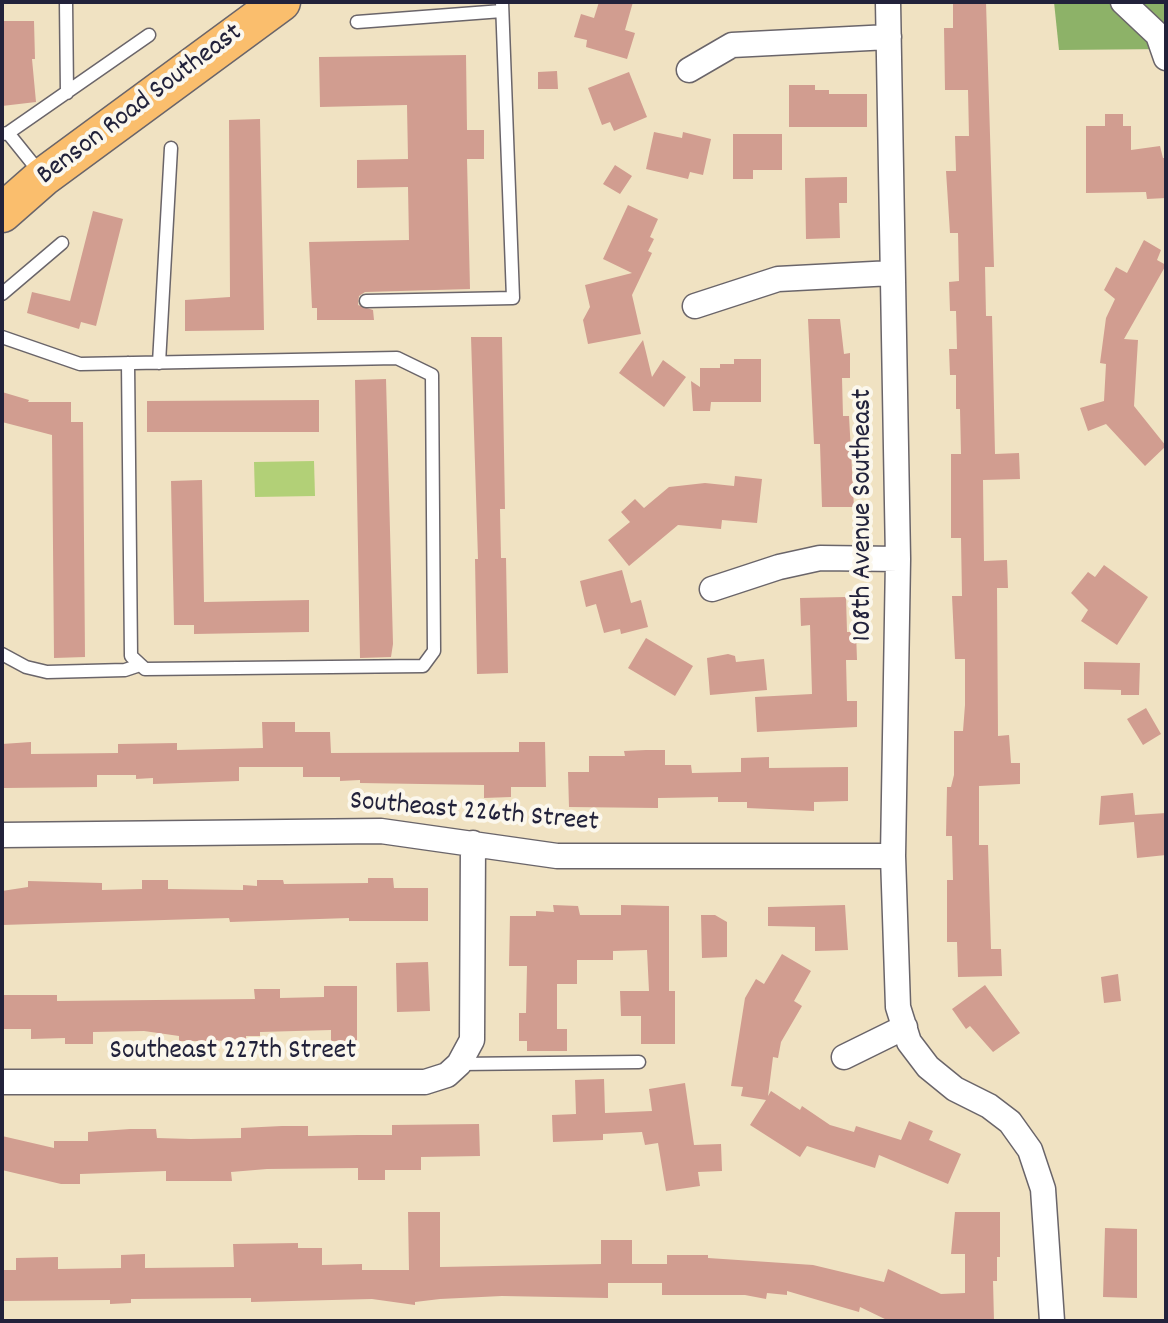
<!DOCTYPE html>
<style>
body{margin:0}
#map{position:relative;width:1168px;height:1323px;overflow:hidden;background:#f0e2c2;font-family:Dekko,sans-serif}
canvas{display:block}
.frame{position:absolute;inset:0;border:4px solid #22223b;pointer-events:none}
</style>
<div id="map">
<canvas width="1168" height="1323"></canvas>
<div class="frame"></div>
</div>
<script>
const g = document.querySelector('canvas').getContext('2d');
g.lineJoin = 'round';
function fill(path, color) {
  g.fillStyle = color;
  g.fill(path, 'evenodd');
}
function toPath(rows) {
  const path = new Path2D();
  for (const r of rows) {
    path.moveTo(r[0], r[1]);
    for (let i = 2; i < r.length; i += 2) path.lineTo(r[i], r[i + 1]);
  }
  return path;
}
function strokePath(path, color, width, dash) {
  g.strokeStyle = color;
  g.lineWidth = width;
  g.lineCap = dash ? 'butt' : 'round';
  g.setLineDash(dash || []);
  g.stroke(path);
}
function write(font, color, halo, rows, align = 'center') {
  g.font = font + ' Dekko,sans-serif';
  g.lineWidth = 8;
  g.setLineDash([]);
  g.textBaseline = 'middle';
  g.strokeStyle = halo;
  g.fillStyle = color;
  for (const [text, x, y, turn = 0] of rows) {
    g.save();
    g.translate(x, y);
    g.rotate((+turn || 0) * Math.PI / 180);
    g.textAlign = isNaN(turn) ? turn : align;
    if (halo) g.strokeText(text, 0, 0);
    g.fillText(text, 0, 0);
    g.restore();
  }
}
fill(toPath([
 [314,461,315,496,255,497,254,462]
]), '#b2d077');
fill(toPath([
 [1054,2,1166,2,1166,49,1059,50]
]), '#8db268');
fill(toPath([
 [599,2,633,2,625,30,635,33,627,59,586,47,587,40,574,37,581,14,594,18],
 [953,2,986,2,994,267,985,267,986,316,992,316,995,454,1019,453,1020,479,983,480,984,561,1007,560,1008,588,997,588,998,736,1009,735,1011,763,1020,763,1020,784,979,786,979,845,988,845,991,949,1001,949,1002,976,958,977,957,942,947,942,947,880,953,880,952,836,946,836,947,787,951,787,954,775,954,731,963,731,965,705,965,659,955,659,952,596,962,596,961,538,951,538,951,454,961,454,960,409,956,409,956,375,950,375,949,349,957,349,956,311,950,311,949,282,959,281,958,233,950,233,946,171,956,171,955,136,969,136,968,90,945,90,944,28,953,28],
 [2,21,34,21,35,59,32,59,36,102,2,106],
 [466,55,467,130,484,130,484,159,467,159,470,289,365,292,359,296,358,305,373,310,374,320,317,320,317,308,312,308,309,242,409,240,408,187,357,188,357,160,408,159,407,105,320,107,319,57],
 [557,71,558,89,538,89,538,72],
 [629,72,647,117,614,131,610,122,602,125,588,88],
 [789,85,815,85,815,90,829,90,829,94,867,94,867,127,789,127],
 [1105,114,1123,114,1123,126,1131,126,1131,150,1160,146,1163,158,1166,158,1166,198,1147,199,1146,192,1086,193,1086,126,1105,126],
 [260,119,264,330,185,331,185,300,230,297,229,120],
 [654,132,682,138,683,132,711,139,703,175,690,172,688,179,646,169],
 [733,134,782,134,782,170,753,170,753,179,733,179],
 [615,165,632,176,620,194,603,184],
 [847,177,847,203,839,203,840,238,806,239,805,178],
 [628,205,658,219,650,237,654,239,648,251,652,253,632,295,641,334,588,344,583,320,590,307,585,285,632,273,603,259],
 [93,211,123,219,96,326,81,322,79,329,27,313,32,292,70,301],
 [1144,240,1161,250,1157,260,1166,265,1124,339,1138,340,1134,406,1166,446,1145,466,1106,424,1088,431,1080,408,1104,401,1106,364,1100,363,1106,318,1115,299,1104,290,1116,267,1127,273],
 [808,319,840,319,844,354,850,353,850,378,842,378,843,416,849,416,854,507,822,507,820,444,814,444],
 [471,337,502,337,505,509,500,509,501,558,506,558,508,673,477,674,475,559,478,559],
 [643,340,652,377,663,360,686,377,664,407,619,373],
 [734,359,761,359,761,402,711,402,710,411,693,411,691,381,700,387,700,368,720,368,720,364,734,364],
 [386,379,393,644,391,657,360,658,355,380],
 [2,392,29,400,28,402,71,402,71,422,83,422,85,657,54,658,52,435,2,422],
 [319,400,319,432,147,432,147,401],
 [735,476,762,479,757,523,722,520,721,529,678,525,629,566,608,540,630,522,621,512,635,499,644,508,669,487,705,483,734,486],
 [202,480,204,602,309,600,309,632,194,634,194,625,174,625,171,481],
 [1104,565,1148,597,1117,645,1081,621,1088,610,1071,593,1088,572,1095,577],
 [622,570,631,603,641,600,648,627,621,634,620,629,604,633,596,604,586,607,580,581],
 [846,597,847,632,856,632,857,660,846,660,847,701,857,701,857,727,757,732,755,697,812,694,810,625,801,626,800,598],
 [646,638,693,666,675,696,628,668],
 [728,654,735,656,736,662,764,659,767,690,710,695,707,658],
 [1084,662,1140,663,1139,695,1121,695,1121,690,1084,689],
 [1146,708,1161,734,1143,745,1127,719],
 [262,722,295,722,295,732,330,732,331,753,519,752,519,742,545,742,546,787,511,787,511,797,484,798,484,785,360,783,360,780,340,781,340,777,303,777,303,767,239,767,239,781,153,784,153,778,136,779,136,775,97,775,97,787,4,788,2,744,31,742,31,754,118,753,118,744,177,743,177,750,263,748],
 [646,750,665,750,665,765,691,765,692,773,741,772,741,758,769,757,769,768,848,767,848,801,814,802,814,811,747,808,747,802,718,802,718,797,658,798,658,808,569,807,568,772,589,772,589,756,625,756,624,751],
 [1133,793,1135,815,1166,813,1166,855,1137,858,1134,822,1099,825,1101,796],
 [368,878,393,878,394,888,428,888,428,921,349,921,349,918,230,922,229,918,2,925,2,891,28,887,28,881,102,883,102,890,142,889,142,880,168,880,168,889,243,890,243,885,257,886,257,880,283,880,284,884,368,883],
 [553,905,578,906,580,915,621,915,621,905,669,906,669,991,675,991,675,1044,641,1044,641,1016,621,1016,620,991,649,991,647,950,613,951,613,960,577,960,577,984,557,984,557,1029,567,1029,567,1051,527,1051,527,1041,519,1041,519,1013,526,1013,527,966,509,966,510,916,536,916,536,911,554,912],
 [845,905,848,950,815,951,815,927,768,926,768,907],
 [701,915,715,915,727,922,727,957,702,958],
 [782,954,811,971,794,1001,802,1006,781,1042,778,1058,773,1057,768,1096,771,1091,800,1110,802,1106,830,1125,854,1132,856,1126,901,1140,909,1121,933,1131,929,1140,961,1154,948,1184,879,1155,875,1168,807,1146,800,1157,750,1125,766,1100,741,1096,743,1087,731,1086,745,998,756,979,764,984],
 [428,962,430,1011,397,1012,396,963],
 [1118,974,1121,1001,1104,1003,1101,977],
 [985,985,1020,1033,993,1052,970,1026,966,1029,952,1009],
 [324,986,357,986,357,1041,331,1041,331,1030,260,1032,260,1036,246,1036,246,1040,205,1041,179,1041,179,1036,144,1031,93,1032,93,1044,65,1044,65,1038,31,1039,31,1029,2,1029,2,995,57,995,57,1001,255,999,254,989,280,989,280,998,324,997],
 [604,1079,605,1113,652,1111,649,1089,685,1083,694,1145,721,1144,722,1171,698,1172,700,1186,666,1191,658,1143,645,1145,642,1132,603,1134,603,1140,553,1142,552,1115,576,1114,575,1080],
 [479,1124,480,1156,421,1157,421,1170,385,1170,385,1180,358,1180,358,1168,267,1169,231,1172,232,1181,166,1181,166,1171,80,1174,80,1184,61,1184,2,1170,2,1136,54,1148,54,1141,88,1141,88,1132,130,1129,156,1129,157,1138,191,1139,241,1138,241,1128,282,1126,308,1126,308,1136,357,1135,392,1135,392,1125],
 [408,1212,440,1212,440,1267,601,1264,601,1240,632,1240,632,1264,667,1264,667,1255,708,1255,708,1258,813,1265,884,1282,888,1269,941,1294,965,1293,965,1254,951,1254,955,1212,1000,1212,1000,1257,997,1257,997,1281,993,1281,994,1321,889,1321,860,1307,859,1312,787,1291,787,1295,767,1293,766,1299,745,1295,662,1295,662,1283,608,1283,608,1298,502,1296,440,1299,415,1302,415,1305,372,1299,251,1302,251,1298,131,1299,131,1303,110,1304,110,1300,2,1301,2,1270,16,1270,16,1258,58,1257,58,1269,121,1268,121,1255,145,1254,145,1268,234,1267,233,1244,298,1243,298,1248,322,1248,322,1265,362,1264,362,1270,409,1270],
 [1105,1228,1137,1229,1137,1298,1103,1297]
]), '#d19d90');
const lane = toPath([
 [66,2,67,93],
 [357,22,502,11],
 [8,133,41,174],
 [2,134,8,133,149,35],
 [2,294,62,243],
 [366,301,513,298,502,2],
 [2,337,80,364,397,358,432,375,434,651,423,666,145,669,131,656,128,363],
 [159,363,171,148],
 [2,654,26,667,47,672,125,670,140,665],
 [459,1064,639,1062]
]);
const street = toPath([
 [888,2,898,559,893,856,898,1007,909,1042,928,1067,955,1089,989,1106,1010,1122,1030,1150,1043,1189,1052,1321],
 [1123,2,1158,35,1166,58],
 [689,70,732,45,889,37],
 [695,306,778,279,892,273],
 [712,589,779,567,820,558,898,559],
 [2,835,381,831,557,856,893,856],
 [844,1057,905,1027],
 [2,1082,425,1082,447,1075,459,1064,472,1040,473,843]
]);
const primary = toPath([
 [2,213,43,177,281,2]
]);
strokePath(lane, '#6a656a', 15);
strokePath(street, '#6a656a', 27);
strokePath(primary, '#6a656a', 41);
strokePath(lane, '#fff', 12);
strokePath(street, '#fff', 24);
strokePath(primary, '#fabe6d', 38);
write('28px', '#22223b', '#fbf7ec', [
 ["Benson Road Southeast",141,106,-37],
 ["108th Avenue Southeast",865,515,-90],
 ["Southeast 226th Street",474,814,5],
 ["Southeast 227th Street",233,1053]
]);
</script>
